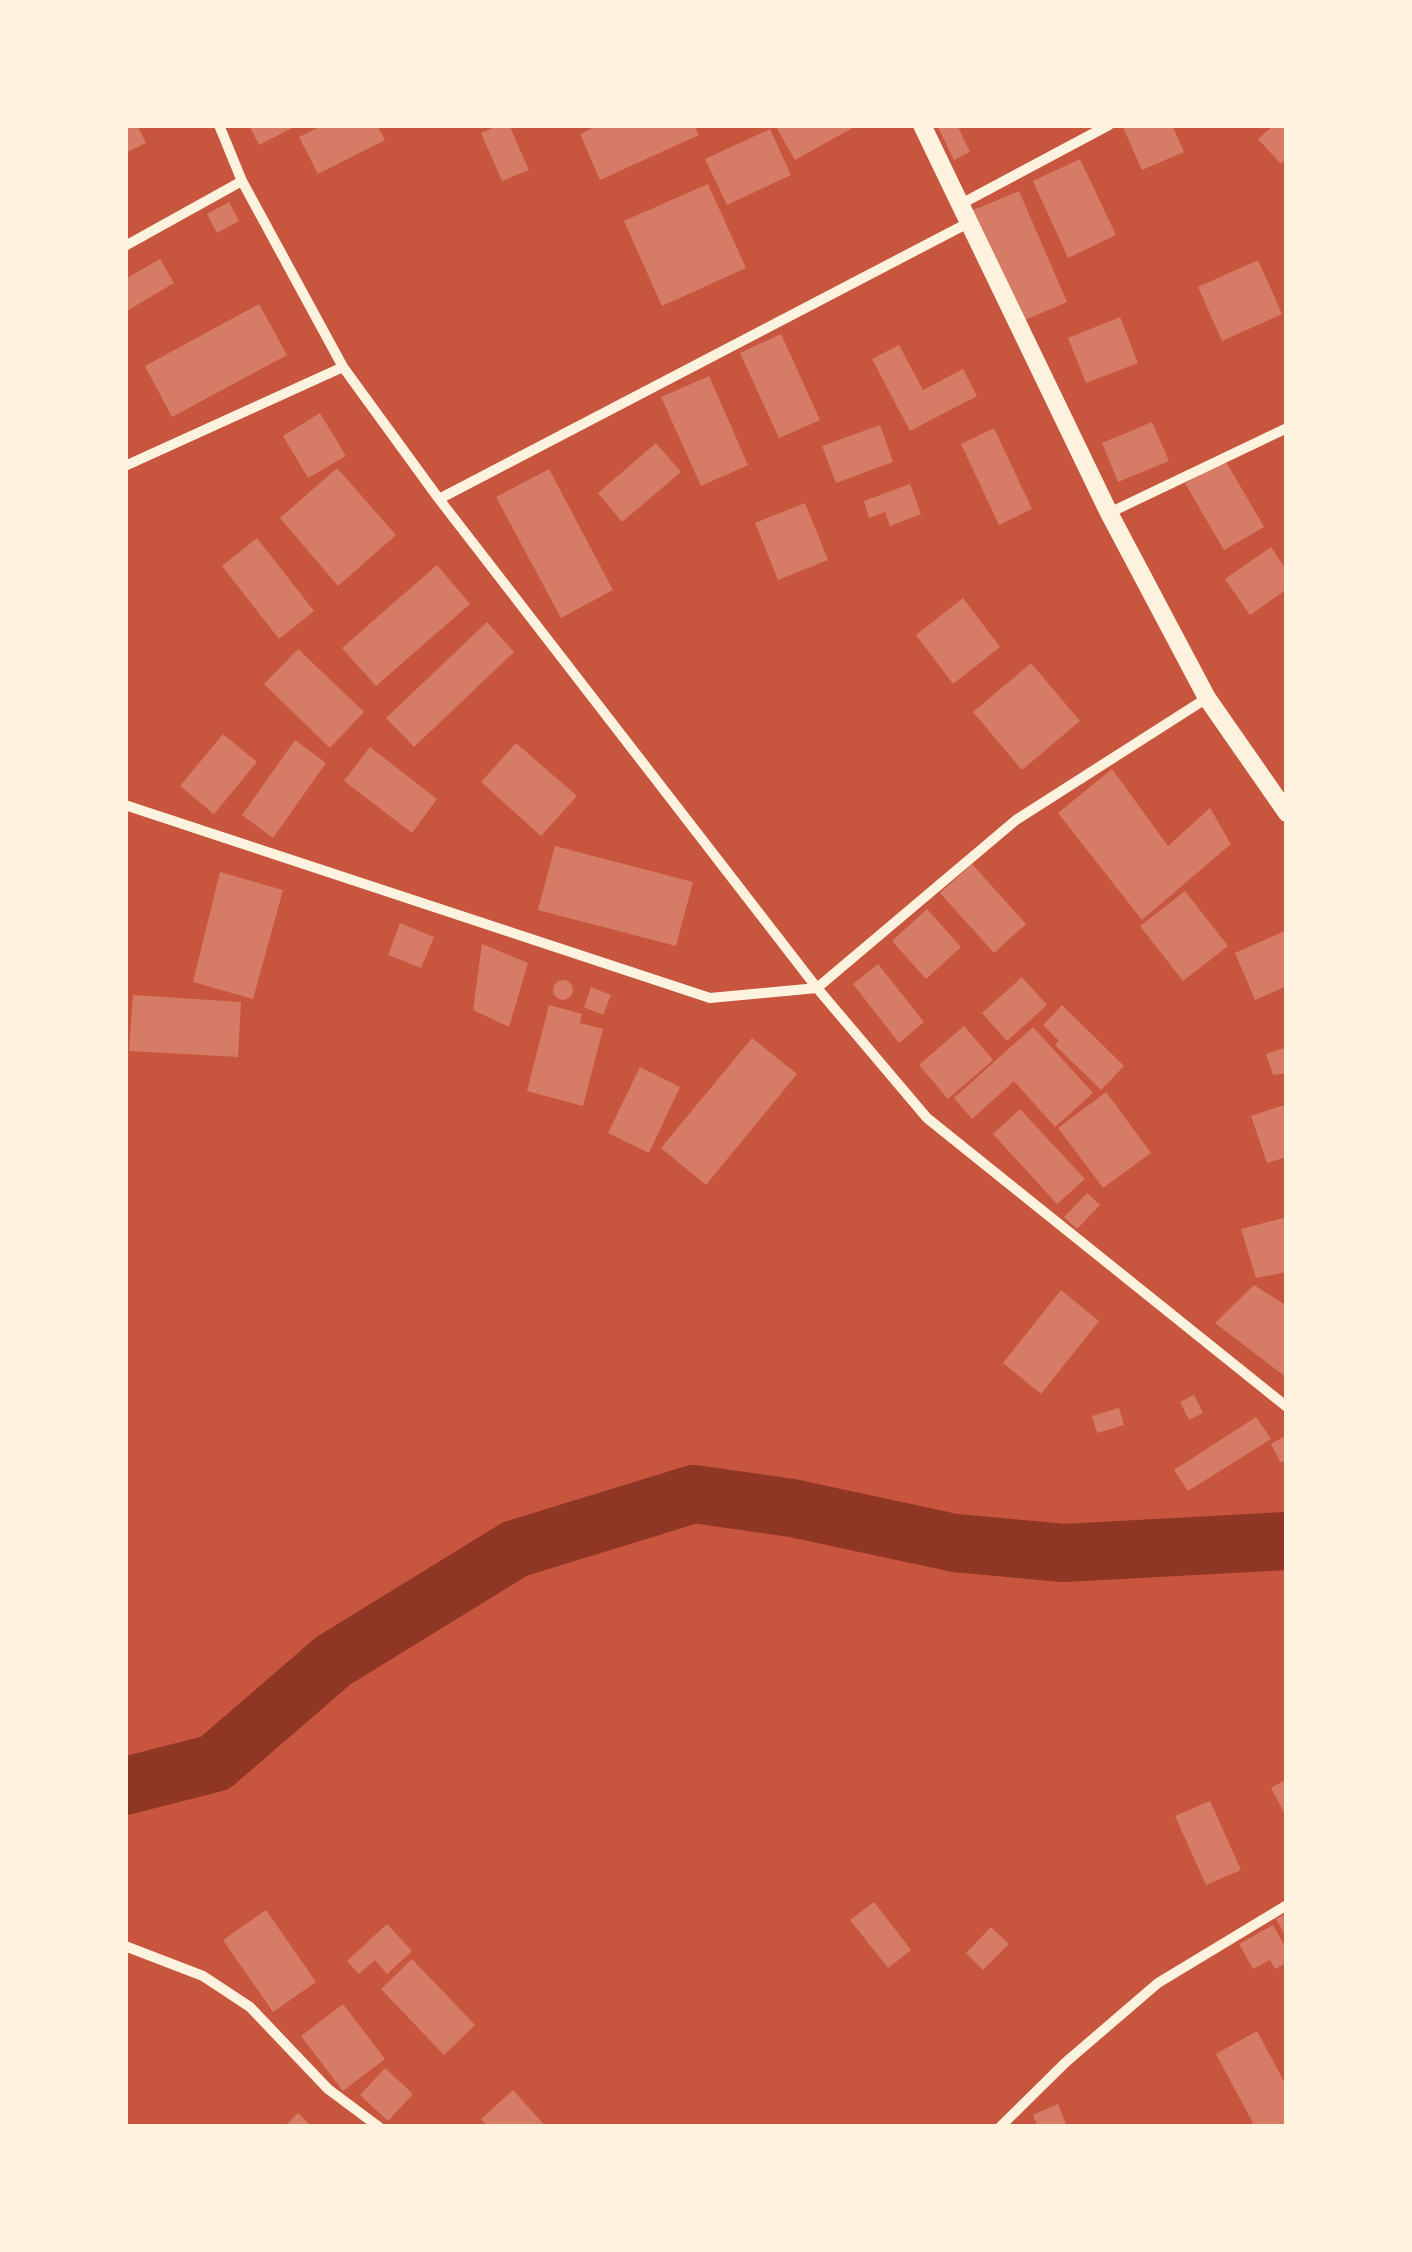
<!DOCTYPE html>
<style>
body{margin:0}
#map{position:relative;width:1412px;height:2252px;overflow:hidden;background:#c8553d;font-family:Manrope,sans-serif}
canvas{display:block}
.frame{position:absolute;inset:0;border:128px solid #fff3e0;pointer-events:none}
</style>
<div id="map">
<canvas width="1412" height="2252"></canvas>
<div class="frame"></div>
</div>
<script>
const g = document.querySelector('canvas').getContext('2d');
g.lineJoin = 'round';
function toPath(rows) {
  const path = new Path2D();
  for (const r of rows) {
    if (r.length === 3) {
      path.moveTo(r[0] + r[2], r[1]);
      path.arc(r[0], r[1], r[2], 0, 2 * Math.PI);
      continue;
    }
    path.moveTo(r[0], r[1]);
    for (let i = 2; i < r.length; i += 2) path.lineTo(r[i], r[i + 1]);
  }
  return path;
}
function strokePath(path, color, width, dash) {
  g.strokeStyle = color;
  g.lineWidth = width;
  g.lineCap = dash ? 'butt' : 'round';
  g.setLineDash(dash || []);
  g.stroke(path);
}
function fill(path, color) {
  g.fillStyle = color;
  g.fill(path, 'evenodd');
}
strokePath(toPath([
 [125,1786,215,1763,333,1661,515,1549,694,1494,792,1508,955,1543,1064,1553,1287,1541]
]), '#8f3625', 58);
fill(toPath([
 [125,125,137,125,146,143,125,153],
 [249,125,298,125,259,145],
 [323,125,377,125,385,140,318,174,299,137],
 [499,125,509,125,529,170,502,181,481,133],
 [599,125,694,125,699,135,600,180,580,134],
 [775,125,858,125,795,160],
 [937,125,957,125,970,152,954,160],
 [1122,125,1172,125,1184,152,1142,170],
 [1274,125,1287,125,1287,159,1281,164,1258,139],
 [770,129,791,175,727,205,705,159],
 [1080,159,1116,235,1068,258,1033,181],
 [708,184,746,268,662,306,624,221],
 [1019,191,1067,302,1018,323,971,211],
 [229,202,239,221,217,233,207,214],
 [160,259,174,283,125,312,125,279],
 [1258,260,1282,314,1222,341,1198,287],
 [259,304,287,355,172,417,145,366],
 [1120,317,1138,363,1086,383,1068,338],
 [781,334,820,420,779,438,740,353],
 [899,345,923,390,963,369,977,396,910,431,872,359],
 [709,376,748,465,701,486,661,397],
 [320,413,346,456,308,478,283,436],
 [1152,422,1169,461,1118,482,1102,443],
 [880,425,893,462,836,483,822,446],
 [994,428,1032,509,999,525,961,444],
 [656,443,681,472,622,522,598,493],
 [1225,460,1264,527,1224,550,1185,483],
 [337,468,396,535,338,586,280,518],
 [549,469,613,590,561,618,496,497],
 [910,484,921,514,890,526,885,512,869,518,864,501],
 [805,503,828,560,778,580,755,523],
 [257,538,314,611,279,639,222,566],
 [1271,547,1287,571,1287,589,1250,615,1225,579],
 [437,565,470,604,376,686,342,648],
 [963,598,1000,647,953,684,916,635],
 [487,622,514,652,414,747,386,718],
 [298,649,364,712,330,748,264,684],
 [1031,663,1080,721,1022,770,973,712],
 [223,734,257,762,214,814,180,786],
 [295,740,326,763,273,838,242,815],
 [516,743,577,796,541,836,481,782],
 [370,747,437,799,412,833,344,781],
 [1112,769,1168,846,1210,808,1231,844,1142,920,1058,813],
 [555,846,693,882,676,946,538,910],
 [972,864,1026,924,994,953,940,893],
 [220,872,283,890,253,999,193,982],
 [1185,891,1228,946,1183,981,1140,926],
 [927,909,961,947,926,979,892,941],
 [400,923,434,937,421,968,388,955],
 [1287,930,1287,986,1255,1000,1235,953],
 [482,944,528,963,509,1027,473,1010],
 [878,964,924,1022,899,1043,853,984],
 [1022,977,1047,1005,1007,1041,982,1013],
 [563,990,10],
 [591,987,611,995,603,1015,584,1007],
 [133,995,241,1002,238,1057,129,1051],
 [549,1005,582,1014,580,1023,603,1029,583,1106,527,1091],
 [1062,1005,1124,1066,1101,1090,1055,1045,1059,1041,1043,1025],
 [964,1026,993,1060,948,1099,919,1065],
 [1033,1027,1093,1093,1055,1127,1014,1081,972,1119,954,1098],
 [752,1038,797,1074,706,1185,661,1148],
 [1287,1047,1287,1073,1273,1075,1266,1054],
 [640,1067,680,1087,649,1153,608,1133],
 [1106,1092,1151,1153,1103,1188,1058,1128],
 [1287,1104,1287,1157,1267,1163,1251,1116],
 [1020,1109,1085,1179,1057,1204,993,1134],
 [1087,1193,1100,1205,1077,1229,1064,1217],
 [1287,1217,1287,1272,1256,1278,1241,1229],
 [1254,1285,1287,1306,1287,1378,1215,1323],
 [1061,1290,1099,1321,1041,1394,1003,1363],
 [1194,1395,1203,1413,1189,1420,1180,1402],
 [1119,1408,1124,1425,1097,1433,1092,1416],
 [1256,1417,1271,1439,1188,1491,1174,1470],
 [1287,1435,1287,1459,1281,1463,1271,1444],
 [1287,1779,1287,1818,1271,1788],
 [1210,1801,1241,1870,1206,1885,1175,1816],
 [874,1902,911,1950,888,1968,850,1920],
 [266,1910,316,1982,273,2012,223,1940],
 [1287,1913,1287,1938,1276,1919],
 [387,1924,412,1951,387,1974,375,1960,359,1974,347,1961],
 [1273,1925,1287,1950,1287,1963,1275,1969,1270,1960,1253,1969,1239,1944],
 [991,1927,1009,1944,983,1970,966,1953],
 [412,1959,475,2025,444,2055,381,1989],
 [343,2004,385,2059,343,2091,301,2036],
 [1257,2031,1287,2087,1287,2127,1255,2127,1216,2054],
 [385,2068,413,2094,388,2121,360,2095],
 [513,2090,546,2127,488,2127,481,2119],
 [1058,2104,1067,2127,1038,2127,1033,2115],
 [298,2113,312,2127,284,2127]
]), '#d67c66');
strokePath(toPath([
 [219,125,242,181,343,367,439,499,817,988,927,1118,1287,1407],
 [961,204,1109,125],
 [125,246,242,181],
 [125,466,343,367],
 [439,499,970,222],
 [1109,513,1287,428],
 [125,805,710,998,817,988,1016,820,1207,698],
 [125,1946,203,1976,250,2007,328,2089,379,2127],
 [1000,2127,1066,2062,1158,1983,1287,1905]
]), '#fff3e0', 10);
strokePath(toPath([
 [922,125,1109,513,1207,698,1287,813]
]), '#fff3e0', 18);
</script>
